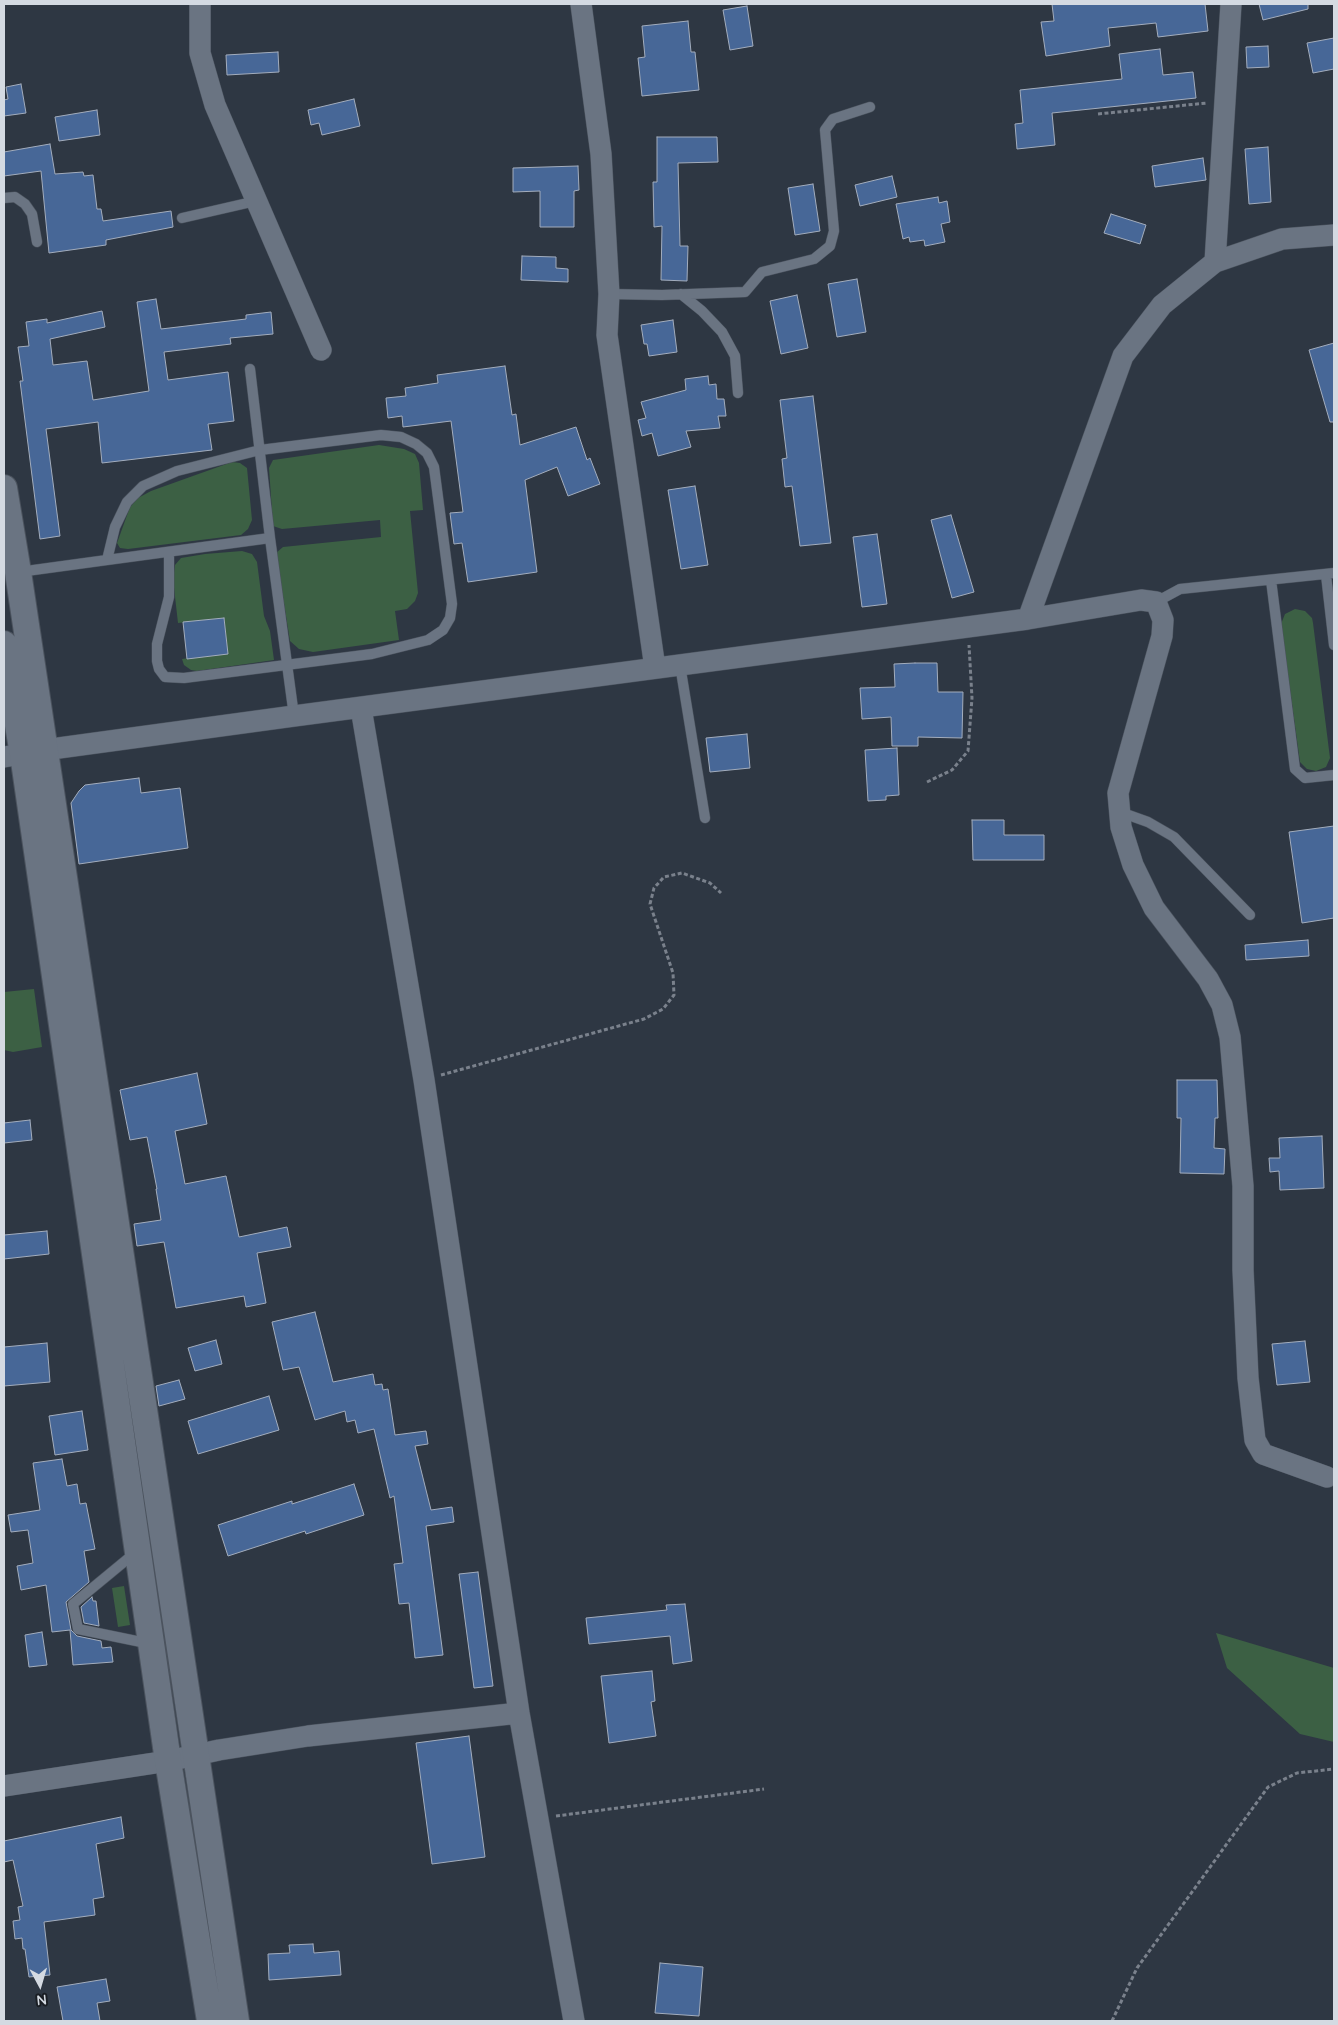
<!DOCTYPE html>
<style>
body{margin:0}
#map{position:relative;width:1338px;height:2025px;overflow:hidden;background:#2e3743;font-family:Quicksand,sans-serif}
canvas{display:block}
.frame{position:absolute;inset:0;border:5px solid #d4dae2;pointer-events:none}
.north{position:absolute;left:15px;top:1960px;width:50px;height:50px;-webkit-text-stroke:4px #1a1e24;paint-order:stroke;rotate:174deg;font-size:14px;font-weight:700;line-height:20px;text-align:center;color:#d4dae2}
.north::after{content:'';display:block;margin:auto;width:18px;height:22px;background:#d4dae2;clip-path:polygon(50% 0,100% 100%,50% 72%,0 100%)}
</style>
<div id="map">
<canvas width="1338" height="2025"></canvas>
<div class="frame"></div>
<div class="north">N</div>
</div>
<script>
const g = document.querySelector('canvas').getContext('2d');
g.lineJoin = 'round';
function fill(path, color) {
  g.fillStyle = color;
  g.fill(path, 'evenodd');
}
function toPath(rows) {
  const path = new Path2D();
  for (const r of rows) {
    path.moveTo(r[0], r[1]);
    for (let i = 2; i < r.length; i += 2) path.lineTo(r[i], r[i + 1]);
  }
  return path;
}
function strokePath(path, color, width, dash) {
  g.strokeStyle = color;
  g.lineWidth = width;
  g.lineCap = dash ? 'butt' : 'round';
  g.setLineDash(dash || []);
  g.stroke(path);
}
fill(toPath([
 [379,445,404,449,415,454,419,463,423,510,410,511,418,593,415,601,407,609,395,611,399,640,313,652,299,649,290,641,276,553,283,547,381,537,380,520,282,529,273,526,269,468,273,460],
 [232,462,240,463,247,468,252,520,248,529,241,535,128,549,120,548,117,543,130,507,138,498,151,491],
 [242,551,252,554,257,562,264,616,270,631,274,660,197,671,191,670,184,665,182,659,228,653,224,618,178,623,173,579,175,565,181,558,205,554],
 [1295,609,1305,611,1312,618,1313,623,1330,758,1326,767,1316,771,1307,769,1300,762,1281,624,1285,614],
 [34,989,42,1047,13,1052,4,1050,4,992],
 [124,1586,130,1625,118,1627,112,1588],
 [1216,1633,1334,1668,1334,1742,1300,1734,1227,1668]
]), '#3c6044');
const building = toPath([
 [1052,4,1205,4,1208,31,1158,37,1156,23,1108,28,1110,46,1046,56,1041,22,1054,21,1052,4],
 [1259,4,1308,4,1308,9,1263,20,1259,4],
 [747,6,753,46,730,50,723,10,747,6],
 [688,21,691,52,695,52,699,90,642,96,638,58,645,57,642,26,688,21],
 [1334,38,1334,69,1313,73,1307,43,1334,38],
 [1268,46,1269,67,1247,68,1246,47,1268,46],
 [1160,49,1163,75,1193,72,1196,98,1052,113,1055,145,1017,149,1015,124,1023,123,1020,90,1122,79,1119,54,1160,49],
 [278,52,279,72,227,75,226,55,278,52],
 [21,84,26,113,4,116,4,100,8,99,6,87,21,84],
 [354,99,360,126,322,135,319,123,311,125,308,110,354,99],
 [97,110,100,135,59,141,55,117,97,110],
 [657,137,717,137,718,162,678,163,680,246,688,246,687,281,661,280,662,226,654,227,653,182,657,182,657,137],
 [50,144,55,174,83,172,84,176,93,175,97,209,101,209,103,221,171,211,173,227,106,240,106,245,49,253,41,171,4,176,4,152,50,144],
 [1268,147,1271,202,1249,204,1245,149,1268,147],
 [1203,158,1206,180,1155,187,1152,166,1203,158],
 [578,166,579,190,574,191,574,227,540,227,540,191,513,192,513,168,578,166],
 [892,176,897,197,860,206,855,185,892,176],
 [813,184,820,231,795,235,788,188,813,184],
 [938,197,939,203,947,201,950,222,941,224,945,242,925,246,924,240,910,242,909,237,903,239,896,204,938,197],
 [1111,214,1146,225,1140,244,1104,233,1111,214],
 [522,256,556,257,556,268,568,269,568,282,521,280,522,256],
 [857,279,866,332,837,337,828,284,857,279],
 [797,295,808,348,781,354,770,301,797,295],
 [156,299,161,329,246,319,246,315,271,312,273,334,230,338,231,344,164,352,168,380,228,372,234,421,208,424,212,450,102,463,98,422,46,429,60,536,40,539,20,381,23,381,18,347,29,346,26,322,47,319,47,323,102,311,105,327,50,339,53,365,87,361,93,400,149,391,137,302,156,299],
 [673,320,677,352,649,356,647,344,644,344,641,325,673,320],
 [1334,343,1334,422,1330,422,1309,350,1334,343],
 [505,366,512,415,516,414,520,445,576,427,587,460,590,458,600,484,568,496,557,467,525,480,537,572,468,582,462,543,454,544,450,513,463,512,451,421,403,427,402,416,388,418,386,398,406,396,405,388,438,383,437,375,505,366],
 [708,376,709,385,716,384,717,399,724,399,726,416,718,416,720,428,686,431,691,447,658,456,652,433,642,436,638,420,646,418,641,402,686,390,685,379,708,376],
 [813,396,831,543,800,546,792,486,785,487,782,459,787,458,780,400,813,396],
 [695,486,708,565,681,569,668,490,695,486],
 [951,515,974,592,952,598,931,520,951,515],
 [877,534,887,604,862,607,853,537,877,534],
 [224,618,228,654,187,659,183,622,224,618],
 [915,663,937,663,938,692,963,692,962,738,918,737,918,746,892,746,891,717,862,719,860,688,895,687,894,664,915,663],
 [747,734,750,768,710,772,706,738,747,734],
 [897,748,899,795,886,796,886,800,868,801,865,750,897,748],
 [139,778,141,793,180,788,188,848,79,864,71,803,79,791,85,785,139,778],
 [972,820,1004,820,1004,835,1044,835,1044,860,973,860,972,820],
 [1334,826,1334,918,1302,923,1289,832,1334,826],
 [1308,940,1309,956,1246,960,1245,945,1308,940],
 [197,1073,207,1124,175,1131,185,1184,226,1176,239,1237,287,1227,291,1247,257,1253,266,1303,246,1307,244,1296,176,1308,164,1242,137,1246,134,1224,161,1220,156,1189,157,1189,147,1137,130,1140,120,1090,197,1073],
 [1177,1080,1217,1080,1218,1118,1215,1118,1214,1148,1225,1149,1224,1174,1180,1173,1181,1118,1177,1118,1177,1080],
 [30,1120,32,1140,4,1143,4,1123,30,1120],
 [1322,1136,1324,1188,1280,1190,1279,1171,1270,1172,1269,1158,1280,1158,1279,1138,1322,1136],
 [47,1231,49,1254,4,1259,4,1235,47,1231],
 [315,1312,333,1382,373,1374,375,1385,382,1384,383,1390,388,1389,395,1435,426,1431,428,1444,415,1446,431,1510,452,1507,454,1522,426,1526,443,1655,415,1658,409,1603,399,1604,394,1564,403,1563,394,1496,390,1498,374,1429,358,1433,355,1420,347,1422,345,1411,315,1420,299,1367,283,1370,272,1322,315,1312],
 [216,1340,222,1364,195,1371,188,1348,216,1340],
 [1305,1341,1310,1382,1277,1385,1272,1344,1305,1341],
 [47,1343,50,1382,4,1386,4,1347,47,1343],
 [179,1380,185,1399,159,1406,156,1386,179,1380],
 [269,1396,279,1430,198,1454,188,1421,269,1396],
 [82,1411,88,1450,55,1455,49,1416,82,1411],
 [62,1459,67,1486,77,1484,80,1504,86,1503,95,1549,84,1551,89,1582,66,1602,71,1630,77,1636,101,1641,102,1648,111,1647,113,1662,73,1665,70,1630,52,1632,46,1585,21,1590,17,1566,33,1563,28,1530,11,1532,8,1515,40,1510,33,1463,62,1459],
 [354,1484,364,1515,306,1534,305,1531,228,1556,218,1525,292,1501,292,1504,354,1484],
 [478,1572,493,1686,474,1688,459,1574,478,1572],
 [92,1597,93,1601,96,1601,99,1626,84,1623,81,1607,92,1597],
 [685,1604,692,1661,673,1664,670,1636,589,1644,586,1618,667,1610,666,1605,685,1604],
 [42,1632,47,1665,29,1667,25,1635,42,1632],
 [652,1671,655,1701,651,1702,656,1736,609,1743,601,1676,652,1671],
 [469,1736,485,1857,432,1864,416,1743,469,1736],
 [121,1817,124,1838,96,1844,104,1897,93,1899,95,1915,44,1922,50,1975,29,1977,25,1949,23,1949,22,1938,15,1939,13,1921,20,1920,18,1907,23,1906,13,1860,4,1862,4,1841,121,1817],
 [313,1944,314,1953,339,1951,341,1975,269,1980,268,1954,290,1953,289,1945,313,1944],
 [660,1963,703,1967,699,2016,655,2013,660,1963],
 [106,1979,110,2001,97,2003,100,2021,63,2021,57,1987,106,1979]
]);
fill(building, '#476797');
strokePath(building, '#a3adbd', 1);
const service = toPath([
 [4,198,15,197,25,204,32,214,37,242],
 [182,218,256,201],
 [609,294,662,295,745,292,762,272,814,259,830,246,834,231,825,130,833,119,870,107],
 [681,294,702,311,722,332,735,356,738,393],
 [250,369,270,538,294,716],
 [107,560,270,538],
 [19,572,107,560,115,527,127,502,143,486,177,471,260,450,381,435,401,437,416,444,427,453,434,467,452,604,450,618,443,630,428,640,372,654,184,678,165,677,159,669,157,661,157,644,169,597,169,552],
 [1326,575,1334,645],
 [1271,580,1295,769,1305,778,1334,775],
 [1156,602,1180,589,1334,573],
 [680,665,705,818],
 [1120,812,1148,822,1174,837,1250,915],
 [136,1552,73,1604,78,1629,151,1644]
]);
const minor = toPath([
 [200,4,200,53,215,105,321,350],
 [581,4,601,154,609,294,607,335,655,668],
 [1215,262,1231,4],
 [1028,619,1123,356,1162,305,1215,262,1282,239,1334,235],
 [361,708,424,1080,519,1713,574,2021],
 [4,757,44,750,294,716,1028,619,1141,600,1156,602,1163,620,1162,636,1118,793,1121,827,1133,865,1154,908,1208,979,1222,1005,1230,1037,1243,1186,1243,1270,1248,1378,1255,1440,1263,1454,1327,1477],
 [4,1786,168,1761,219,1750,308,1736,519,1713]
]);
const tertiary = toPath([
 [4,488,18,572,236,2021],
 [4,644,23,754,168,1761,210,2021]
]);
strokePath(service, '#4b535e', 11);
strokePath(minor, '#4b535e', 22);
strokePath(tertiary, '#4b535e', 28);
strokePath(toPath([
 [1098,114,1207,103],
 [927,782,952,770,968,751,972,698,969,645],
 [441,1075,644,1019,663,1009,674,995,673,973,650,904,654,888,664,877,682,873,710,883,721,893],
 [556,1816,764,1789],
 [1112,2021,1137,1968,1268,1787,1297,1773,1334,1769]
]), '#7a818c', 3, [4, 2.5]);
strokePath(service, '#6a7482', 10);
strokePath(minor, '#6a7482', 21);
strokePath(tertiary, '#6a7482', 26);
</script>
